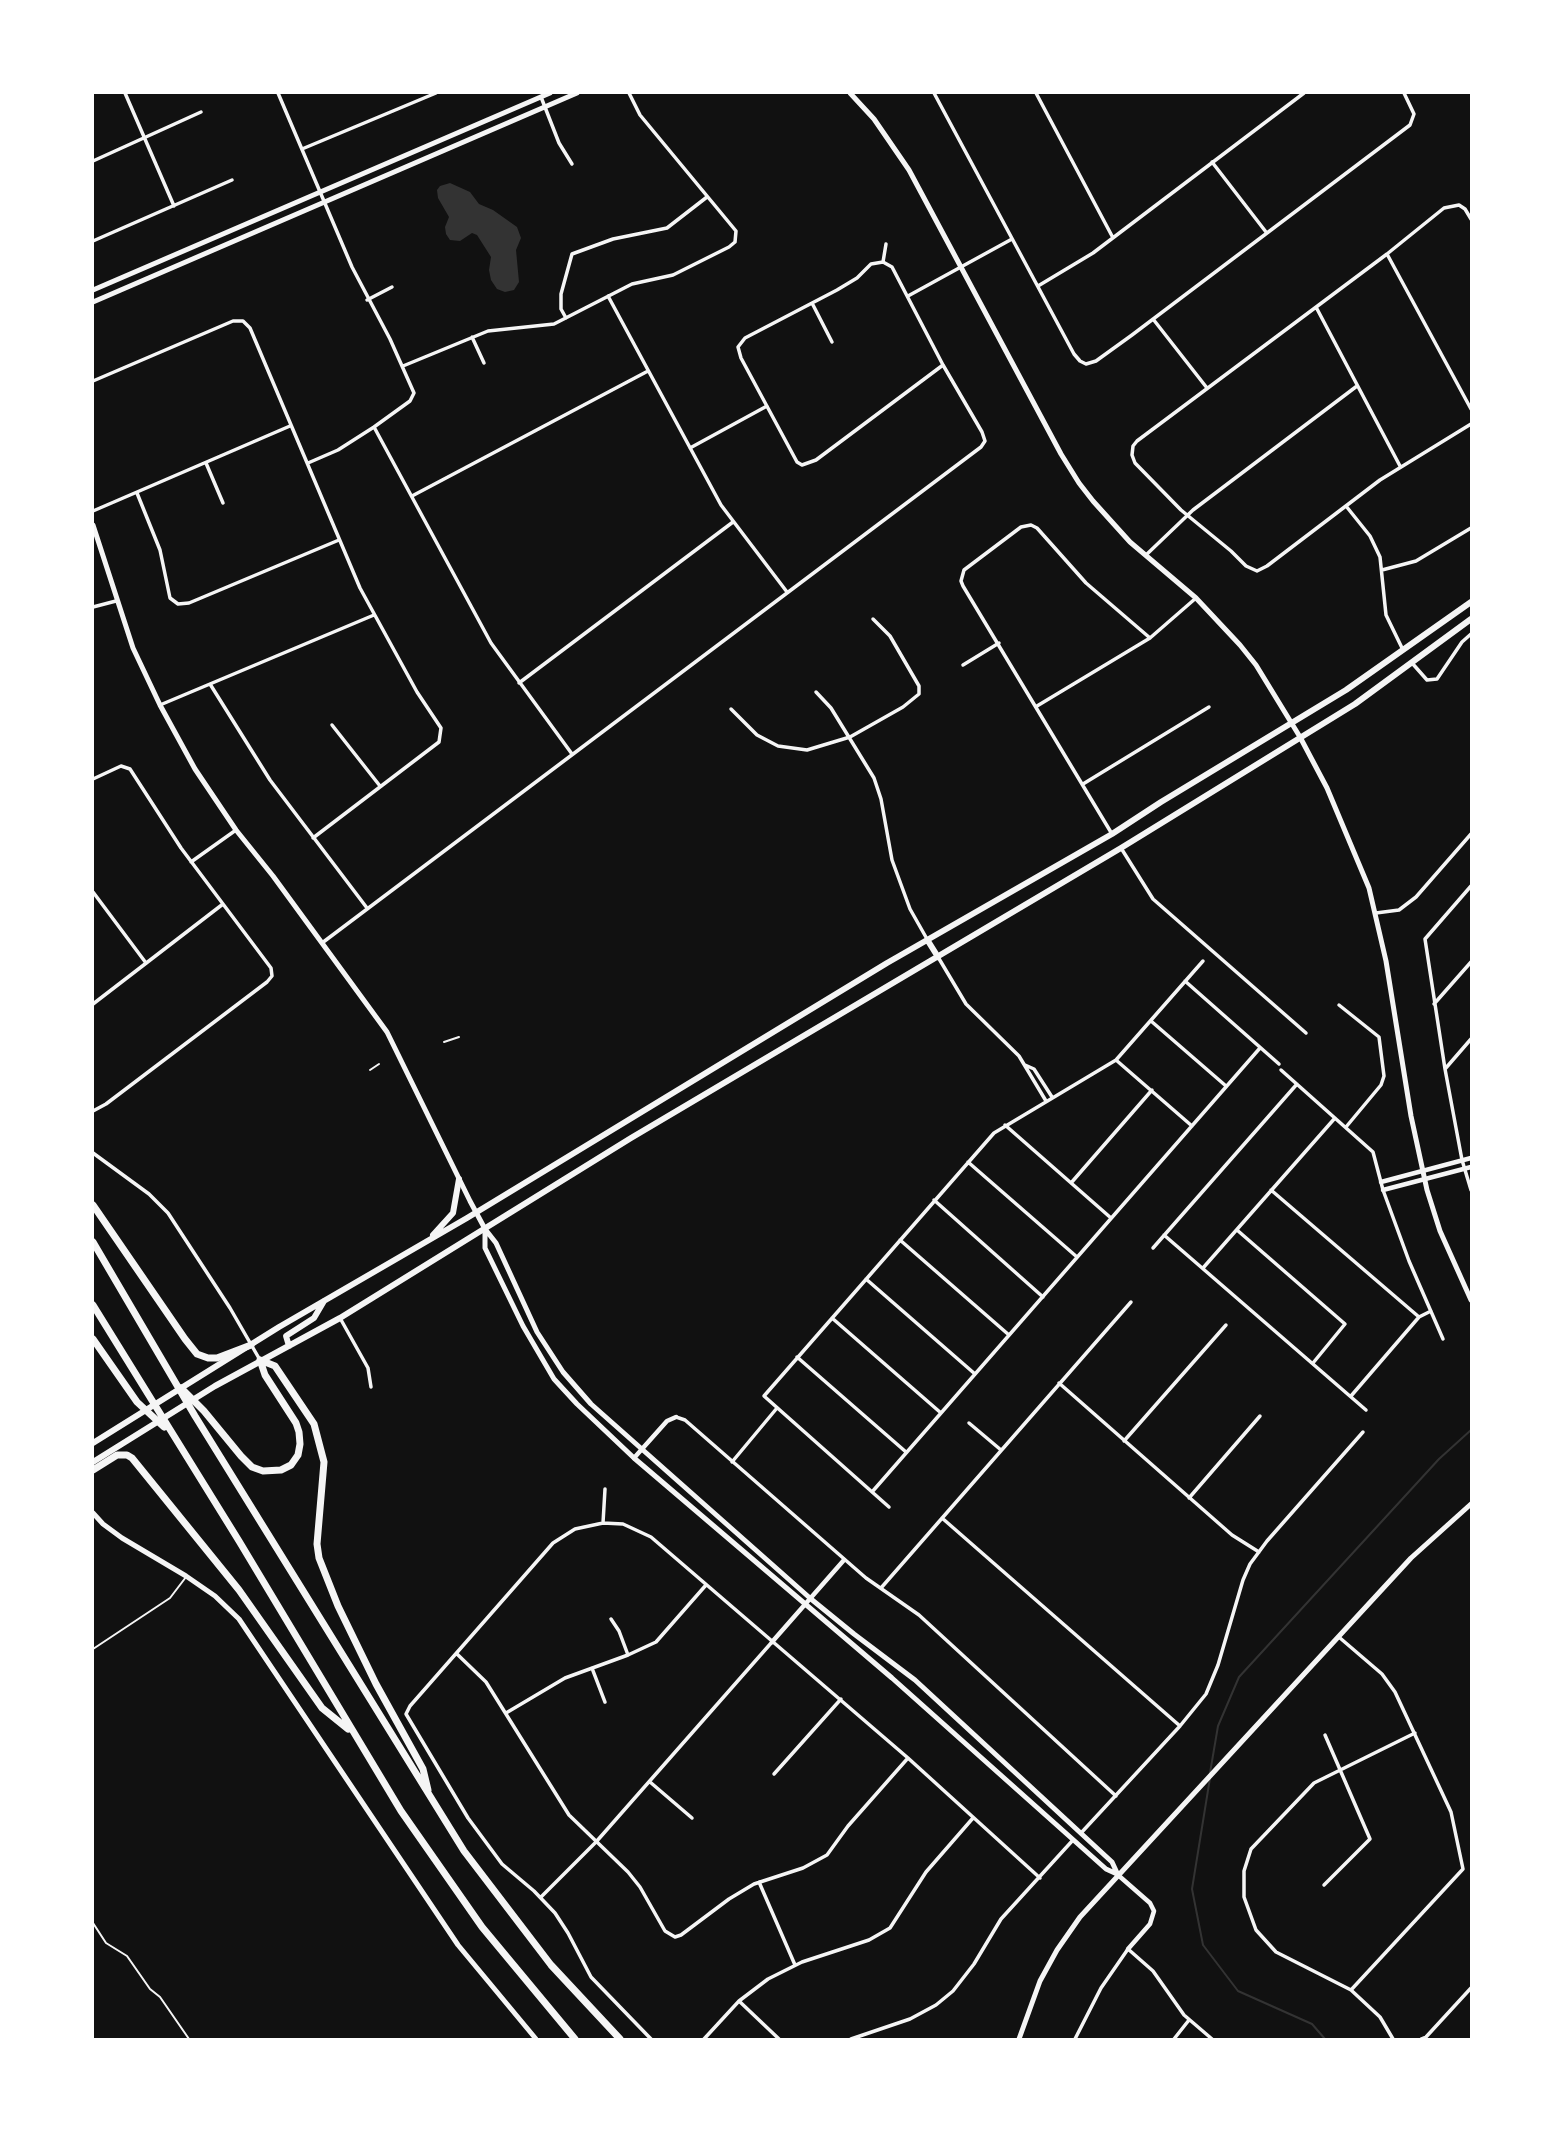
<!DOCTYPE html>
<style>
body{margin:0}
#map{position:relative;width:1564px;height:2132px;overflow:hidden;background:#111;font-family:"IBM Plex Sans",sans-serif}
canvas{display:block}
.frame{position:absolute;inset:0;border:94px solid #fff;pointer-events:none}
</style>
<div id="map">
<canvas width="1564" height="2132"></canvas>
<div class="frame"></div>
</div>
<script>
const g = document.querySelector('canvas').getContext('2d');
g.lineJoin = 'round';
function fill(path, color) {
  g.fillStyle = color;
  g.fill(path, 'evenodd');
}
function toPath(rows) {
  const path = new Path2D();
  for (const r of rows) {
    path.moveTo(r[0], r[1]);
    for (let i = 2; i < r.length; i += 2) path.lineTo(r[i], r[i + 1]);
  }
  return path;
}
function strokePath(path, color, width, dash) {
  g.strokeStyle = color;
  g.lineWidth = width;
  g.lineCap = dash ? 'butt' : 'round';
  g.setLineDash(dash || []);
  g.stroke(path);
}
fill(toPath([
 [450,183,470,192,479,204,493,210,517,227,521,238,516,250,519,282,514,290,505,292,497,289,491,280,489,270,491,257,477,235,472,233,460,241,450,240,446,234,445,227,449,217,438,198,437,190,440,186]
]), '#333');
strokePath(toPath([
 [1210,1773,1218,1726,1239,1677,1439,1459,1471,1430],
 [1210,1778,1192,1889,1203,1945,1238,1991,1312,2024,1325,2039]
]), '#333', 2);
strokePath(toPath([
 [444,1042,459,1037],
 [370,1070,379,1064],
 [93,1649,170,1598,186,1577],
 [93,1923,106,1943,127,1956,150,1989,160,1997,189,2039]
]), '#f5f5f5', 2);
strokePath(toPath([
 [125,93,174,206],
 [278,93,352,267,390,339,414,393,410,401,374,427,338,450,308,463],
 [934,93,1074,354,1080,361,1086,364,1096,361,1132,335,1410,125,1414,114,1404,93],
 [1036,93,1112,236],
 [541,97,559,143,572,164],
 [302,149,436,93],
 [93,161,201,112],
 [1212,162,1266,232],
 [1471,219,1465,209,1459,205,1444,208,1387,254,1137,441,1133,446,1132,455,1135,463,1181,510,1231,551,1246,566,1257,571,1267,566,1380,480,1471,424],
 [93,241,232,180],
 [1387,254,1471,409],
 [883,262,871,264,857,278,837,290,745,338,738,347,741,358,797,462,802,465,816,460,943,365],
 [883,262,886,244],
 [1038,286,1093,253,1304,93],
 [608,296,721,505,787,592],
 [908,296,1012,239],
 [367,300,392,287],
 [812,303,832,342],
 [1316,307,1400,466],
 [566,318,561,309,561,294,572,254,613,239,667,228,707,197],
 [1153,319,1207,388],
 [472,337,484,363],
 [403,366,488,331,554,324,632,284,673,275,729,247,735,242,736,231,640,115,629,93],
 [93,381,233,321,243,321,250,328,360,588,417,692,441,728,439,742,313,838],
 [374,427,491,643,572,754],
 [690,448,767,406],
 [206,463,223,503],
 [137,493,160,550,170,598,178,604,189,603,339,540],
 [412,496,648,371],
 [1346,506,1370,536,1380,557,1386,615,1403,650],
 [93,511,290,426],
 [1146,555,1193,510,1357,386],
 [1382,570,1416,561,1471,528],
 [93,607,116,601],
 [1412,663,1427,680,1437,679,1462,642,1471,634],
 [963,665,999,643],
 [519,683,733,522],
 [210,684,270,780,367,908],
 [816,692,831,708,874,778,881,799,892,860,910,909,927,939],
 [160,705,374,615],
 [1037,706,1150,638,1196,598],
 [731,709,757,735,778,746,807,750,850,737,903,707,919,694,919,686,890,636,873,619],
 [332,725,380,786],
 [93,779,121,766,130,769,181,848,271,968,272,976,267,982,106,1104,93,1111],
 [1083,784,1209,707],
 [1112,834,963,586,961,581,964,570,1021,527,1031,525,1037,528,1086,583,1150,638],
 [1121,848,1153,899,1306,1033],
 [191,862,236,830],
 [1471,886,1425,939,1445,1069,1462,1160,1471,1190],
 [93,892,146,963],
 [1376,913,1399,910,1416,897,1471,834],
 [322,943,981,447,985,441,982,432,943,365,892,267,883,262],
 [938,957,966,1004,1019,1056,1046,1101],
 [1185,981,1279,1064],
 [93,1004,223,904],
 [1434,1004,1471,962],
 [1339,1005,1379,1037,1384,1076,1381,1085,1346,1127],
 [1151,1021,1226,1086],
 [1116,1060,1192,1126],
 [1025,1065,1034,1069,1052,1097],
 [1445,1069,1471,1039],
 [1281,1070,1373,1152,1383,1190,1409,1261,1443,1339],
 [1005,1125,1111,1218],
 [93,1153,149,1194,168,1213,230,1308,260,1360],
 [968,1162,1077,1257],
 [1071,1183,1152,1090],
 [1271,1190,1419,1317],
 [934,1200,1043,1297],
 [1237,1230,1345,1324,1313,1363],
 [1164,1235,1366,1410],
 [900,1240,1009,1335],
 [1153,1248,1297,1084],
 [1203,1268,1335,1118],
 [866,1279,975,1374],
 [340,1318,368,1368,371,1387],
 [832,1318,941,1413],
 [797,1357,906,1452],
 [1059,1383,1232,1535,1259,1552],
 [1351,1396,1419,1317,1431,1311],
 [676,1417,685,1420,866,1578,919,1615,1116,1796],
 [969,1423,1001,1450],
 [1124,1441,1226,1325],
 [732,1462,777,1408],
 [605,1489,603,1523,623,1524,651,1537,908,1758,1040,1878],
 [872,1492,1260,1048],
 [1189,1498,1260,1416],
 [889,1507,764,1396,994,1133,1116,1060,1203,961],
 [942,1518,1180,1726],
 [603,1523,575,1529,553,1543,410,1706,406,1714,468,1818,502,1864,534,1891,555,1913,568,1933,591,1977,651,2039],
 [881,1588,1131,1302],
 [611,1619,619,1631,628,1655],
 [1340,1638,1382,1674,1395,1692,1451,1812,1463,1869,1351,1990],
 [457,1654,486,1682,569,1815,628,1872,640,1887,665,1931,675,1937,681,1935,729,1899,754,1884,803,1868,827,1855,848,1826,908,1758],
 [592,1668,605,1702],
 [506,1713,565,1678,628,1655,656,1642,706,1585],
 [774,1774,841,1699],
 [650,1782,692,1818],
 [1081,1833,1180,1726,1206,1694,1218,1665,1243,1580,1250,1564,1267,1541,1363,1432],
 [759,1882,795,1965],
 [1324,1885,1370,1839,1325,1735],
 [541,1897,596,1842,772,1642],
 [739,2001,779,2039],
 [704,2039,739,2001,768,1979,802,1962,869,1940,890,1928,926,1872,973,1818],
 [851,2039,910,2019,936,2005,953,1991,974,1964,1001,1919,1073,1840],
 [1075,2039,1101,1988,1128,1949,1153,1971,1184,2015,1212,2039],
 [1174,2039,1189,2020],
 [1393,2039,1380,2017,1351,1990,1276,1952,1256,1930,1244,1897,1244,1871,1251,1849,1314,1783,1415,1733],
 [1421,2039,1426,2037,1471,1988]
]), '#f5f5f5', 3.5);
strokePath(toPath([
 [1381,1182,1471,1158],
 [1383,1190,1471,1167],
 [634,1458,667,1421,676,1417],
 [772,1642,844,1560],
 [1118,1875,1150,1903,1154,1911,1150,1924,1128,1949]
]), '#f5f5f5', 4.5);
strokePath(toPath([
 [850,93,874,119,909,170,1061,454,1079,483,1093,501,1130,542,1196,598,1240,645,1256,665,1300,737,1327,788,1369,888,1386,961,1411,1116,1427,1190,1440,1231,1471,1300],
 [93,290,550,93],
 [93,302,577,93],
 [93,525,133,648,160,705,195,769,236,830,273,876,387,1032,470,1201,485,1229,496,1243,537,1332,563,1372,591,1404,811,1599,854,1634,915,1680,1112,1862,1118,1875],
 [485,1229,485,1248,523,1326,554,1379,577,1404,634,1458,892,1678,1106,1869,1117,1874],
 [93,1513,103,1524,122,1538,186,1576,215,1596,239,1619,458,1945,536,2039],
 [1019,2039,1040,1981,1057,1950,1080,1917,1411,1558,1471,1504]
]), '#f5f5f5', 5);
strokePath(toPath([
 [928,941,938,957],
 [433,1235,453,1213,459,1179],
 [289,1346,286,1336,314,1318,324,1301],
 [93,1443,279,1327,467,1218,887,963,1112,834,1161,802,1346,690,1471,602],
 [93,1462,215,1386,340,1318,631,1138,1121,848,1355,704,1471,619]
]), '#f5f5f5', 6);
strokePath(toPath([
 [93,1205,185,1339,197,1354,208,1358,217,1358,251,1345],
 [93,1242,195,1416,464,1851,551,1965,620,2039],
 [93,1305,239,1541,401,1811,482,1927,575,2039],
 [93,1339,137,1402,164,1427],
 [260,1360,275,1366,314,1424,324,1462,317,1544,319,1558,338,1606,376,1684,423,1769,428,1790],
 [181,1388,204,1411,241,1456,252,1467,263,1471,281,1470,291,1465,298,1455,300,1444,299,1432,296,1423,265,1375,260,1360],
 [93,1470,117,1455,127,1455,132,1458,239,1590,322,1708,348,1729]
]), '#f5f5f5', 7);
</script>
